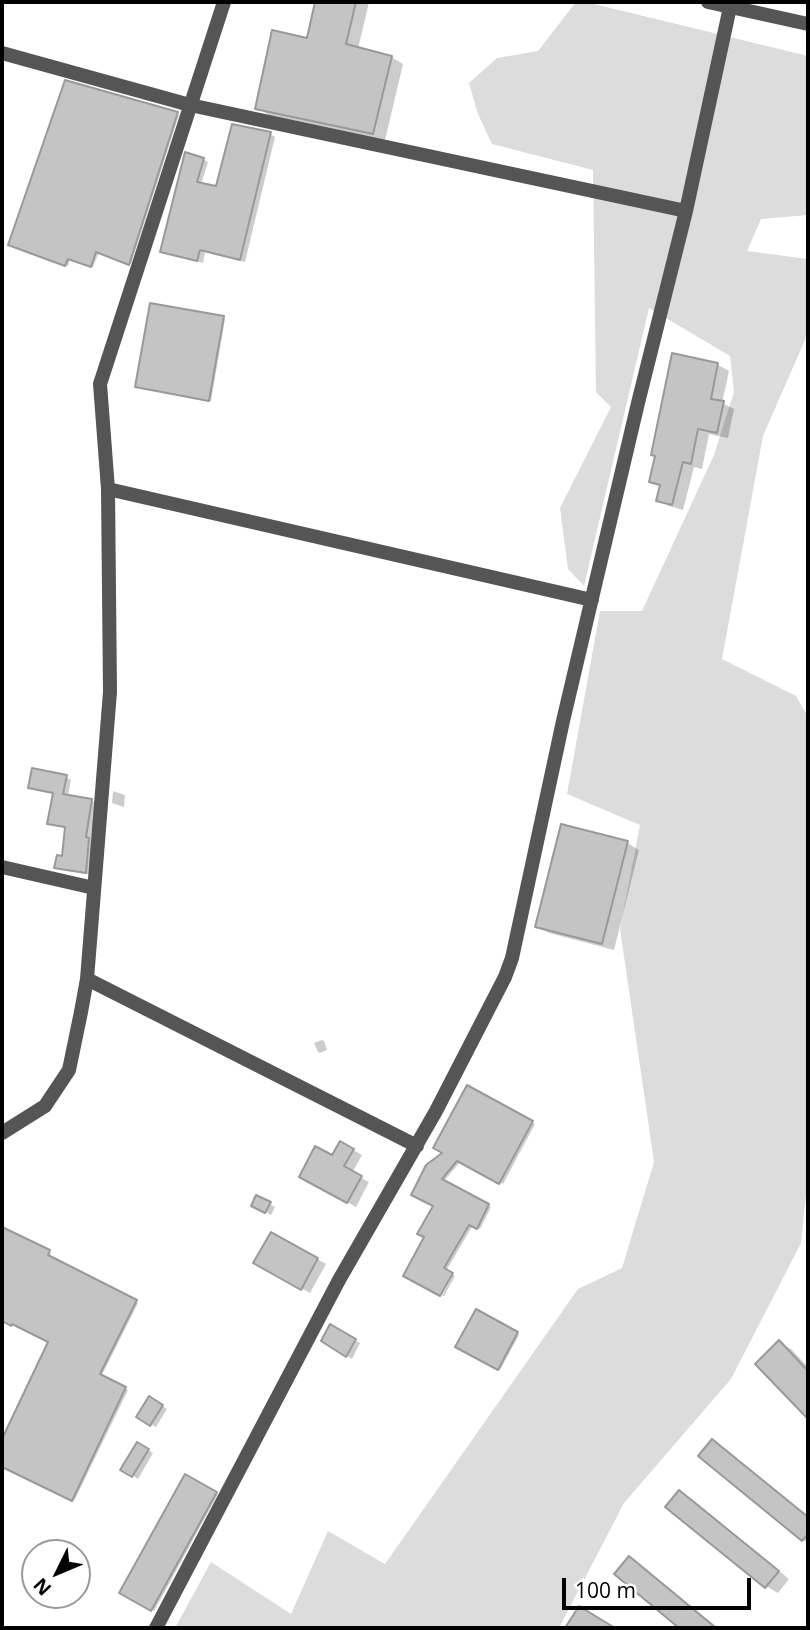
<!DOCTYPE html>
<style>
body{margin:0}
#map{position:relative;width:810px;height:1630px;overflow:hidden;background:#fff;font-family:"Open Sans",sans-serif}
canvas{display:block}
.frame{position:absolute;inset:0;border:4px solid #000;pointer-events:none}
.north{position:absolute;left:21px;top:1539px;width:70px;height:70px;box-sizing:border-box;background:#fff;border:2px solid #999;border-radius:50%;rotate:227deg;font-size:19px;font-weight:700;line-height:28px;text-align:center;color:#000}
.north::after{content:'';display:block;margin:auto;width:24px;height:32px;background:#000;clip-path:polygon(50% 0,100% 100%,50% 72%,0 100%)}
.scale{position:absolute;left:562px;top:1578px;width:189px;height:32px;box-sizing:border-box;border:4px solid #000;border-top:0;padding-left:9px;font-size:21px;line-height:24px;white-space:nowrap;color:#000;-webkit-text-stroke:5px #fff;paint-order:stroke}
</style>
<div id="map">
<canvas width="810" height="1630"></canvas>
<div class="frame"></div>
<div class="north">N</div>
<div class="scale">100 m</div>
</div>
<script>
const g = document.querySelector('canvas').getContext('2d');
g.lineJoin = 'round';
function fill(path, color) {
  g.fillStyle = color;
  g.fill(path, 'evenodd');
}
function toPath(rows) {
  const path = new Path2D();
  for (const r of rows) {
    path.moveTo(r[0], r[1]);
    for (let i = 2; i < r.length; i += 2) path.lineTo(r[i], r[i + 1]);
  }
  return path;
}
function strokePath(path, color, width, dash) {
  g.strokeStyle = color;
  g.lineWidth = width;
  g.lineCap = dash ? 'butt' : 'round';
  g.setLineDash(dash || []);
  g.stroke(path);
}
fill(toPath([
 [576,2,586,2,808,56,808,215,761,219,747,251,808,259,808,333,763,436,722,659,796,696,808,717,808,1176,801,1243,731,1379,624,1503,559,1628,175,1628,211,1562,291,1614,328,1531,385,1564,578,1289,622,1268,654,1162,620,929,640,825,567,794,600,611,642,611,714,455,734,392,730,356,649,308,584,586,568,569,560,508,611,407,596,392,593,170,492,144,478,114,469,83,497,58,538,51]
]), '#dcdcdc');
fill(toPath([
 [317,2,369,2,358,49,391,57,403,64,385,140,269,115,257,108,308,40],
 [66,82,179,115,131,264,99,252,93,267,70,258,68,266,12,245],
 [270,134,275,137,245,262,205,252,203,263,167,254,162,251,203,159,208,162,201,185,217,189],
 [223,318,225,319,211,401,139,388],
 [673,355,718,365,729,371,722,403,734,409,728,438,709,434,702,469,694,467,683,510,669,506,658,500,661,487,651,481],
 [66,777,71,780,68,796,91,800,96,803,91,841,93,842,91,875,62,870,56,867,63,858,67,828,54,826,49,823,54,794,35,790,30,787],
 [113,791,125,795,124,807,112,803],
 [627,843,639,850,614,950,549,933,537,926],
 [322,1040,324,1041,327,1050,320,1053,318,1052,314,1043],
 [468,1088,535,1124,503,1184,461,1161,443,1182,491,1207,480,1229,473,1225,446,1271,439,1294,426,1237,435,1206,445,1152],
 [341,1143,362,1155,352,1173,369,1182,356,1207,301,1176,333,1158],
 [257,1197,275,1207,271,1215,253,1205],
 [2,1229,51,1253,49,1258,138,1303,101,1377,128,1390,74,1501,2,1466,2,1443,50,1342,2,1319],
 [272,1234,326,1264,310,1293,256,1263],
 [453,1275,455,1276,444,1296,442,1296],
 [477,1311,519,1335,500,1370,458,1346],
 [331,1326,360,1343,352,1359,323,1341],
 [779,1343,791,1349,808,1367,808,1416,758,1364],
 [150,1398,167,1409,156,1427,138,1417],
 [712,1441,724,1448,808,1516,808,1542,803,1540],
 [138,1444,153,1453,138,1479,123,1469],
 [186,1476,218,1494,154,1611,121,1592],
 [680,1492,692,1499,789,1579,778,1593,766,1586],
 [629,1558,641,1565,718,1628,681,1628,616,1574]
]), '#0003');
const building = toPath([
 [315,2,356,2,346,44,392,56,373,134,255,109,272,30,307,38,315,2],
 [65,80,178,112,129,265,96,252,91,267,68,259,65,266,8,245,65,80],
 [232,124,271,132,240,260,200,250,197,261,160,252,185,152,204,158,197,182,216,186,232,124],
 [150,303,224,316,209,401,135,387,150,303],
 [672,353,718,363,711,399,724,401,717,433,698,429,691,464,683,462,672,505,656,501,660,485,649,482,655,456,651,455,672,353],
 [32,768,67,775,63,794,92,799,86,837,89,838,86,873,54,868,57,855,62,856,65,827,47,824,53,793,28,788,32,768],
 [561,824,628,841,602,944,535,927,561,824],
 [467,1085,533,1121,499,1184,457,1161,442,1179,489,1204,477,1229,469,1225,444,1268,453,1273,440,1296,403,1276,424,1237,417,1234,433,1206,411,1195,426,1165,442,1153,433,1148,467,1085],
 [340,1141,354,1149,344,1166,362,1176,347,1203,299,1177,315,1146,332,1155,340,1141],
 [256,1195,271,1202,265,1213,251,1206,256,1195],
 [2,1227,50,1250,48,1255,137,1300,100,1374,126,1387,72,1501,2,1467,2,1439,48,1342,12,1324,11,1326,2,1321,2,1227],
 [271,1232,318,1258,301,1290,253,1263,271,1232],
 [476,1309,518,1332,498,1370,455,1347,476,1309],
 [330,1324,356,1339,346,1357,321,1341,330,1324],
 [779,1340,808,1371,808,1419,755,1364,779,1340],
 [149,1396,163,1405,150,1426,136,1417,149,1396],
 [712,1439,808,1517,808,1534,802,1541,698,1456,712,1439],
 [137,1442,149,1449,132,1477,120,1470,137,1442],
 [185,1474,217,1492,151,1611,119,1593,185,1474],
 [679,1490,779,1571,765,1588,665,1507,679,1490],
 [629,1556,716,1628,679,1628,614,1574,629,1556],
 [579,1606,615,1628,565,1628,579,1606]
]);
fill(building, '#c4c4c4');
strokePath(building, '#999', 2);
strokePath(toPath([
 [708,2,808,24],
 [2,53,190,105,686,211],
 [108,489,592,600],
 [2,867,94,888],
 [87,979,417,1146],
 [2,1133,45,1106,69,1070,81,1012,87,979,110,692,108,489,100,384,224,2],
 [156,1628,339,1280,436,1111,505,977,512,958,563,721,638,403,686,211,730,7]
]), '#555', 14);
</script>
